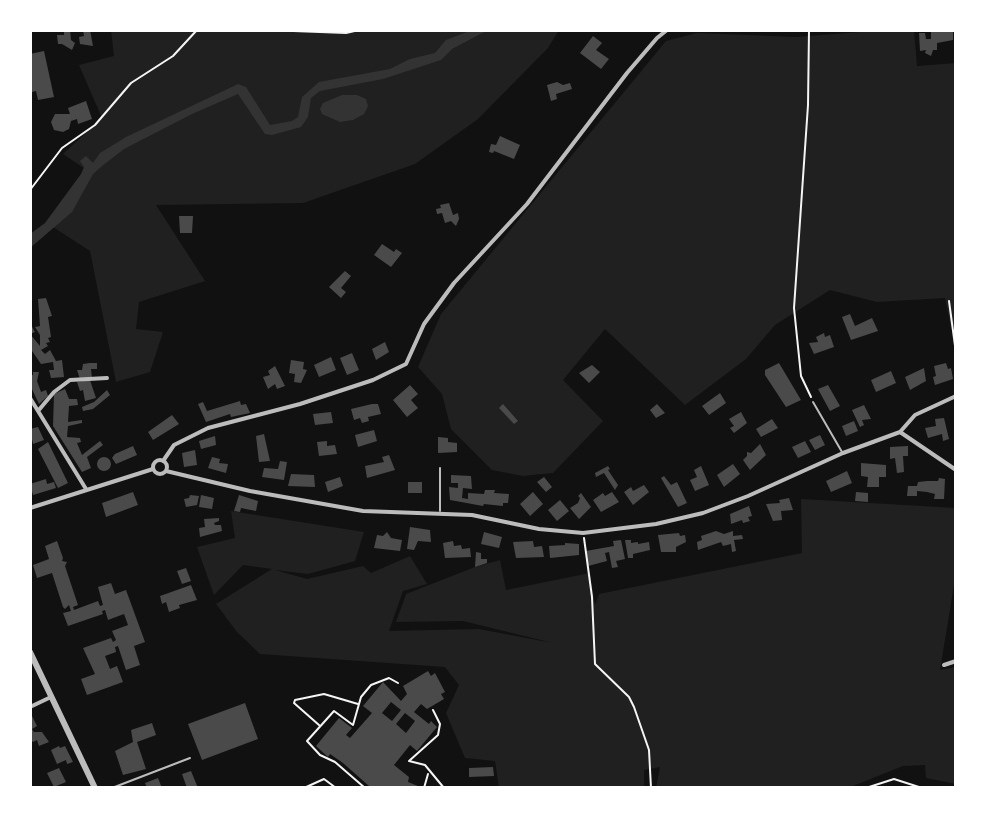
<!DOCTYPE html>
<style>
body{margin:0}
#map{position:relative;width:986px;height:818px;overflow:hidden;background:#111;font-family:Inter,sans-serif}
canvas{display:block}
.frame{position:absolute;inset:0;border:32px solid #fff;pointer-events:none}
</style>
<div id="map">
<canvas width="986" height="818"></canvas>
<div class="frame"></div>
</div>
<script>
const g = document.querySelector('canvas').getContext('2d');
g.lineJoin = 'round';
function fill(path, color) {
  g.fillStyle = color;
  g.fill(path, 'evenodd');
}
function toPath(rows) {
  const path = new Path2D();
  for (const r of rows) {
    if (r.length === 3) {
      path.moveTo(r[0] + r[2], r[1]);
      path.arc(r[0], r[1], r[2], 0, 2 * Math.PI);
      continue;
    }
    path.moveTo(r[0], r[1]);
    for (let i = 2; i < r.length; i += 2) path.lineTo(r[i], r[i + 1]);
  }
  return path;
}
function strokePath(path, color, width, dash) {
  g.strokeStyle = color;
  g.lineWidth = width;
  g.lineCap = dash ? 'butt' : 'round';
  g.setLineDash(dash || []);
  g.stroke(path);
}
fill(toPath([
 [111,30,559,30,548,48,478,119,415,164,303,203,156,205,205,281,139,302,136,329,163,332,150,372,116,382,90,251,53,227,91,173,63,154,102,118,79,65,114,56],
 [886,30,914,30,917,66,956,63,956,326,951,327,945,298,877,302,830,290,775,325,746,359,685,405,605,329,563,380,603,421,553,473,523,476,492,470,451,429,442,394,418,367,441,314,666,41,697,33,796,37],
 [801,499,956,508,956,573,940,670,956,667,956,784,926,778,925,765,903,766,848,788,818,786,813,788,656,788,660,767,644,770,644,788,499,788,495,761,465,758,446,713,459,685,445,667,260,654,237,632,216,604,272,569,243,565,214,595,197,547,235,538,231,511,364,532,355,561,308,574,275,570,307,579,363,566,371,573,410,556,427,584,403,591,389,631,479,629,553,643,463,621,396,622,406,594,475,567,500,560,506,590,590,573,595,605,599,594,802,553]
]), '#202020');
fill(toPath([
 [472,30,488,30,452,49,441,60,383,79,320,91,311,98,308,117,301,127,272,135,265,134,238,94,192,114,124,149,102,166,93,174,72,212,30,248,30,234,45,223,81,174,84,167,80,161,86,156,93,163,100,153,126,137,238,84,246,87,270,125,292,121,298,117,302,97,319,82,390,69,410,59,435,53,446,40],
 [342,95,357,95,366,99,368,106,364,114,353,120,340,122,322,114,320,109,323,103]
]), '#333');
fill(toPath([
 [64,30,70,30,71,40,75,43,72,50,62,44,58,44,57,35,64,35],
 [83,30,90,30,93,46,80,44,79,37,84,36],
 [953,30,953,40,937,43,937,50,933,50,931,56,925,53,926,50,920,51,919,33,925,33,926,39,931,39,931,32],
 [593,36,602,43,596,50,609,59,601,69,580,53],
 [44,51,54,97,38,100,36,91,32,92,30,82,30,75,32,75,30,54],
 [557,82,563,85,570,83,572,89,556,94,557,99,551,101,547,85],
 [86,101,92,119,78,124,77,119,71,121,69,129,63,132,54,130,51,122,55,114,70,114,68,108],
 [500,136,520,145,514,159,494,151,493,153,489,152,491,144,496,145],
 [449,203,453,215,458,213,459,219,456,226,451,221,445,223,442,213,437,214,436,209,441,208,440,205],
 [179,216,193,216,192,233,180,233],
 [382,244,394,252,396,249,402,253,391,267,374,255],
 [345,271,351,276,341,288,346,292,341,298,329,287],
 [46,298,52,316,48,317,51,337,48,338,50,342,46,343,48,346,41,350,45,354,50,350,56,361,62,360,64,377,51,378,49,370,54,370,53,362,41,364,30,348,30,323,35,332,30,334,40,346,40,335,35,327,40,326,38,299],
 [850,314,855,326,872,318,878,331,851,340,842,317],
 [824,333,825,337,830,335,834,347,814,354,809,343,818,342,816,337],
 [385,342,389,352,376,360,372,349],
 [352,353,359,370,347,375,340,358],
 [331,357,336,370,319,377,314,365],
 [291,360,304,362,303,369,307,370,301,383,294,382,295,374,289,373],
 [90,363,97,363,97,369,91,369,92,378,80,379,77,370,82,370,83,364],
 [779,363,801,400,786,407,765,375,765,370],
 [946,363,948,369,951,368,953,379,935,385,933,377,936,376,934,366],
 [592,365,600,372,589,383,579,373],
 [275,366,285,386,277,389,275,384,268,389,263,377,270,375,268,371],
 [924,368,926,381,910,390,905,377],
 [891,371,896,383,876,392,871,380],
 [33,372,39,372,37,381,41,392,46,390,48,396,39,404,30,385,30,375,33,375],
 [90,380,96,398,85,401,83,390,80,391,77,382],
 [410,385,418,394,411,400,418,408,407,417,393,400],
 [828,385,840,406,830,411,818,389],
 [65,389,69,399,77,399,78,405,69,406,68,422,82,420,82,423,68,426,67,437,80,438,81,442,77,443,82,455,100,441,103,445,87,457,91,468,82,472,53,426,54,394],
 [107,390,110,395,93,409,83,411,82,407,94,402],
 [720,393,726,403,709,415,702,406],
 [240,401,241,405,246,404,250,413,231,417,230,414,206,422,198,404,203,402,207,411],
 [372,404,378,404,381,414,368,417,369,421,362,423,360,418,354,420,351,409],
 [503,404,518,421,514,424,499,408],
 [657,404,665,413,656,418,650,410],
 [864,405,871,419,862,420,864,425,860,427,852,410],
 [331,412,333,423,315,425,313,414],
 [741,412,747,423,734,433,730,428,734,426,729,419],
 [172,415,179,424,153,440,148,432],
 [944,418,949,439,943,441,942,434,928,438,925,428,936,426,935,419],
 [772,419,778,428,761,437,756,429],
 [854,421,858,431,846,436,842,426],
 [38,427,44,440,33,444,30,429],
 [374,430,377,441,358,447,355,435],
 [264,434,270,461,259,462,256,436],
 [820,435,825,445,815,450,809,440],
 [215,436,216,445,201,449,199,441],
 [438,437,448,438,448,442,457,443,457,452,438,453],
 [327,441,327,446,335,445,337,454,319,456,317,442],
 [805,441,811,452,798,458,792,447],
 [48,442,68,483,58,488,38,449],
 [760,444,766,455,750,470,743,460,747,456,747,452,751,453],
 [133,446,137,455,116,464,112,458,115,454],
 [908,446,908,456,903,456,904,472,897,473,895,458,890,459,890,447],
 [195,450,197,465,184,467,182,453],
 [389,455,395,470,367,478,365,466,384,462,382,457],
 [212,457,220,459,219,463,228,464,226,473,208,468],
 [104,464,7],
 [280,461,287,462,284,480,262,477,264,468,278,469],
 [861,463,886,465,886,477,879,477,879,487,867,487,868,477,861,476],
 [733,464,740,474,724,487,717,475],
 [608,466,610,469,608,470,618,485,615,490,604,473,596,477,595,473],
 [701,466,709,485,695,491,690,480,697,477,694,470],
 [847,471,852,483,831,492,826,481],
 [291,474,314,475,315,487,288,486],
 [451,475,471,476,472,489,463,488,462,498,468,499,468,493,484,494,485,490,495,490,494,493,509,494,508,503,503,503,503,506,484,504,483,506,450,500,449,487,458,488,458,483,451,483],
 [664,476,671,485,677,482,687,503,678,507,661,478],
 [340,477,343,486,328,492,325,482],
 [544,477,552,487,546,492,537,482],
 [939,478,945,479,944,499,934,499,935,494,927,492,917,491,917,496,907,496,908,486,917,486,918,482,927,481,938,481],
 [46,479,47,484,54,482,56,488,33,495,30,484],
 [408,482,422,482,422,493,408,493],
 [644,485,649,492,633,505,624,492,631,487,633,491],
 [133,492,138,505,106,517,102,503],
 [533,492,543,504,530,516,520,504],
 [612,492,619,502,601,512,593,500,603,493,605,496],
 [856,492,868,493,868,502,855,501],
 [581,493,591,507,579,519,570,508,578,503,580,498,578,496],
 [190,495,199,496,197,505,186,507,184,499,189,498],
 [201,495,214,498,212,509,199,507],
 [239,495,258,501,256,511,241,508,240,512,234,511],
 [789,498,793,510,781,511,782,520,773,521,766,504,780,503,779,500],
 [560,500,569,511,557,521,548,510],
 [749,506,752,516,748,517,750,521,743,523,742,520,731,524,730,514],
 [219,518,219,521,214,523,215,525,221,525,222,531,200,537,199,528,205,527,204,519],
 [410,527,430,530,431,542,418,541,414,550,407,549],
 [716,531,724,534,733,531,733,536,742,535,743,539,734,540,736,551,732,552,731,544,723,546,721,542,698,550,697,542,702,540,701,536],
 [387,532,391,538,402,540,400,551,374,548,377,535,383,536],
 [484,532,502,537,499,548,481,544],
 [679,533,680,536,685,535,686,542,676,547,676,552,661,552,658,535],
 [621,540,625,559,616,561,618,567,612,568,609,552,605,553,607,561,588,566,586,551,614,546,613,541],
 [625,540,631,540,631,543,638,542,638,544,649,542,650,550,633,554,633,558,628,558],
 [57,541,63,558,62,561,67,562,65,566,78,605,73,607,74,610,98,601,100,606,103,605,98,587,111,583,115,594,126,590,145,642,134,646,140,665,126,670,118,646,115,647,116,652,105,656,110,669,117,666,123,682,87,695,81,679,95,674,83,648,111,638,113,642,116,640,112,631,128,625,124,614,108,620,105,610,102,611,103,614,68,626,63,613,71,611,69,605,65,609,63,607,52,573,37,578,33,565,49,559,45,546],
 [453,541,454,546,461,545,462,549,470,548,471,557,445,558,443,543],
 [533,541,534,547,542,546,544,557,516,558,513,542],
 [565,543,579,544,579,555,550,558,549,546,565,545],
 [476,552,481,553,481,559,487,559,487,563,475,567],
 [186,568,191,581,182,584,177,571],
 [191,585,197,600,179,605,180,608,169,612,166,602,162,604,160,596],
 [428,671,431,676,435,673,445,692,441,694,444,699,427,709,421,704,414,712,429,724,431,721,437,727,417,751,410,745,394,765,409,777,408,782,423,788,367,788,369,786,343,763,330,754,328,757,316,746,339,718,352,728,346,735,350,738,372,713,363,706,383,682,401,701,407,694,403,686],
 [391,702,401,710,392,721,382,713],
 [405,713,415,721,406,733,396,724],
 [245,703,258,739,202,760,188,724],
 [30,712,37,726,32,729,34,732,42,732,49,742,39,746,37,740,33,742,30,739],
 [152,723,156,735,137,742,146,769,123,775,115,751,133,742,131,730],
 [59,746,60,748,65,746,73,762,67,764,66,760,57,764,51,750],
 [493,767,494,776,469,777,469,768],
 [59,768,66,782,54,787,47,773],
 [191,771,198,788,187,788,182,774],
 [158,778,162,788,147,788,145,783]
]), '#4a4a4a');
strokePath(toPath([
 [267,30,346,33,359,30],
 [809,30,808,105,794,308,801,376,811,397],
 [30,190,62,148,95,125,131,83,173,56,197,30],
 [949,301,956,353],
 [584,538,592,597,595,664,629,697,634,707,649,750,651,788],
 [433,710,440,724,438,735,409,761,425,765,444,788],
 [319,725,294,703,295,700,324,694,358,704],
 [304,788,324,779,336,788],
 [365,788,335,762,320,755,307,741,334,711,353,725,361,697,371,685,389,678,398,683],
 [424,788,428,774],
 [866,788,894,779,922,788]
]), '#f5f5f5', 2);
strokePath(toPath([
 [813,402,842,452],
 [440,511,440,468],
 [112,788,190,758]
]), '#bcbcbc', 2);
strokePath(toPath([
 [30,398,86,489],
 [38,411,54,392,70,380,107,378],
 [900,432,915,415,956,396],
 [160,467,7],
 [163,461,174,445,208,428,300,404,373,380,406,364,424,324,454,283,527,204,627,73,657,38,667,30],
 [166,471,250,491,363,511,472,515,539,529,583,533,656,524,703,513,748,496,843,453,900,432,956,470],
 [30,508,153,469],
 [944,665,956,661],
 [30,707,51,697]
]), '#bcbcbc', 4);
strokePath(toPath([
 [30,652,95,788]
]), '#bcbcbc', 6);
</script>
